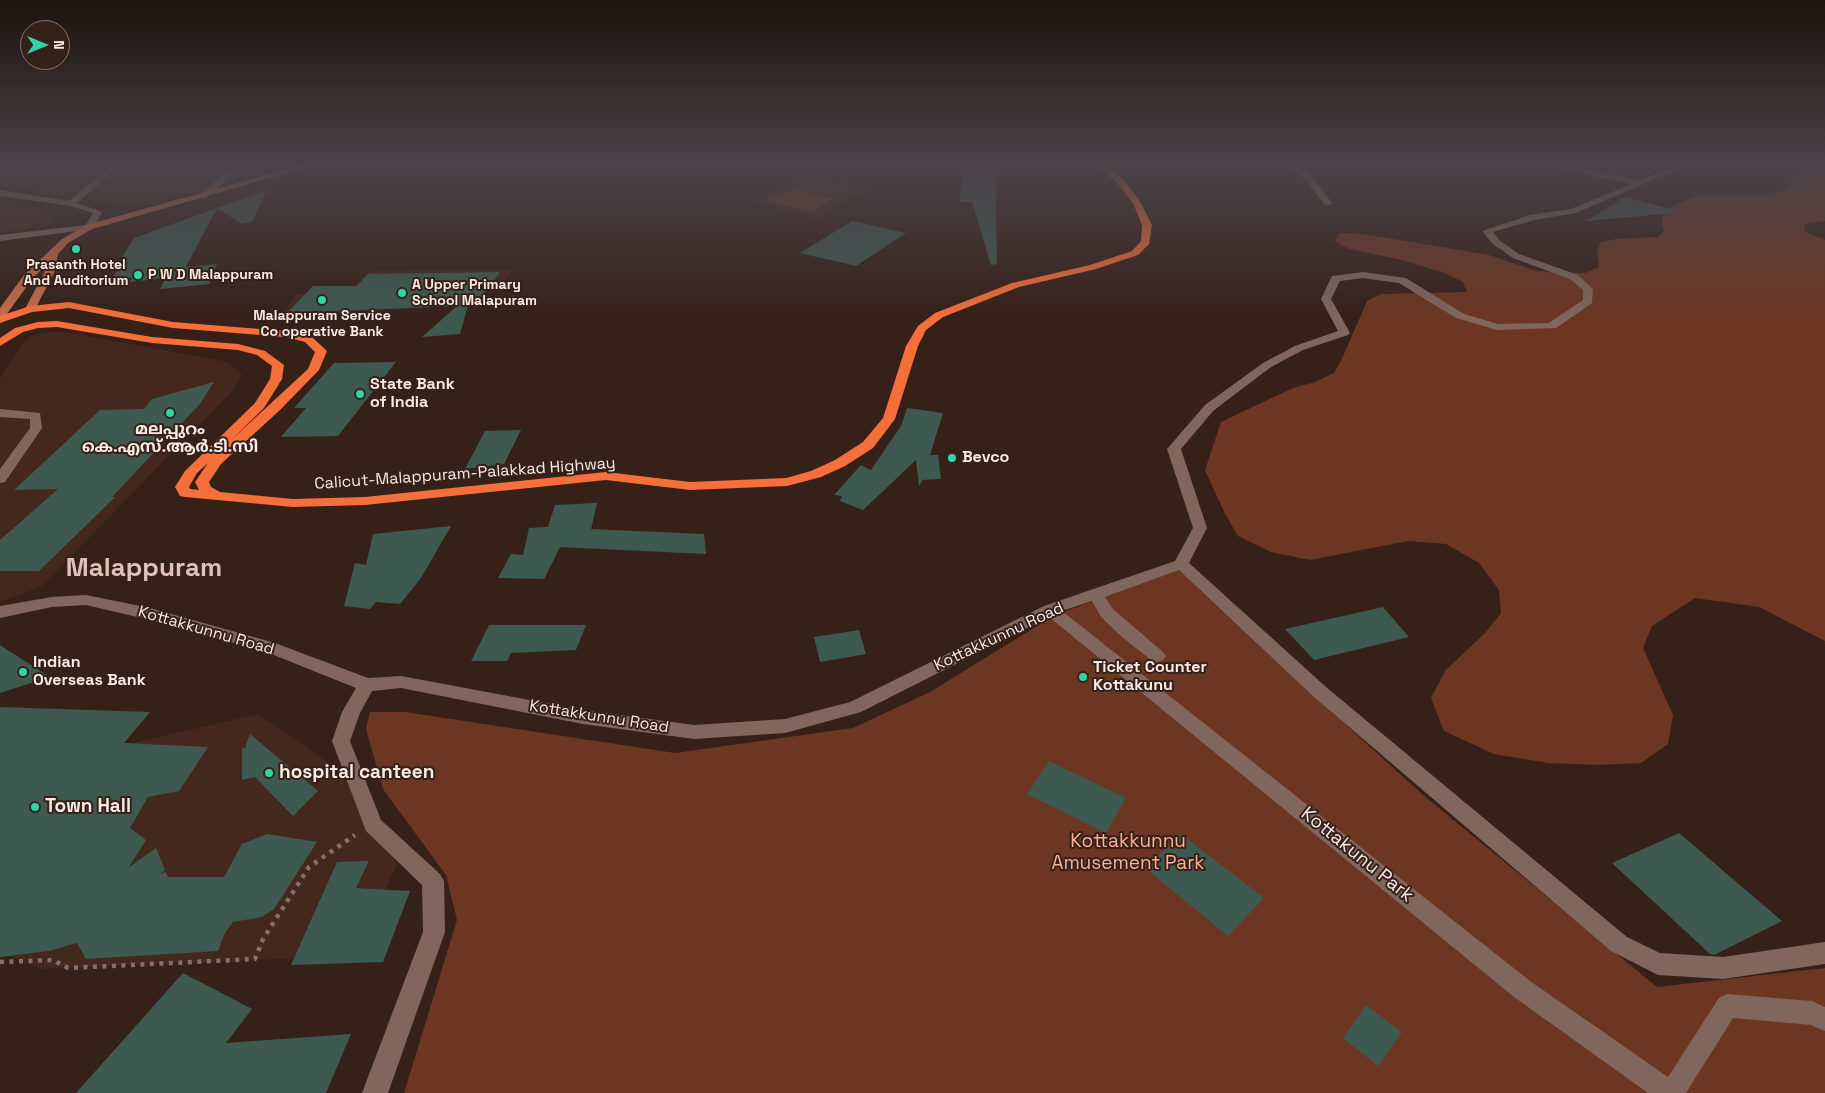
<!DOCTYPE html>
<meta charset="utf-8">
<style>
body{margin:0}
#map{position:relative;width:1825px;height:1093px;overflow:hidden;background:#362119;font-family:"Space Grotesk",sans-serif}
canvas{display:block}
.north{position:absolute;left:20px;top:20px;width:50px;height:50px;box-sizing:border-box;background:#362119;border:1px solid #84716b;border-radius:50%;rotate:90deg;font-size:14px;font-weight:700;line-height:20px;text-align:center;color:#f9eae5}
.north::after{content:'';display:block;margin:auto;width:18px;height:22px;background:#30d4a9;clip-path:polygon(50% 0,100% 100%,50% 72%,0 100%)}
</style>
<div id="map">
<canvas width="1825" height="1093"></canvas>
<div class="north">N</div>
</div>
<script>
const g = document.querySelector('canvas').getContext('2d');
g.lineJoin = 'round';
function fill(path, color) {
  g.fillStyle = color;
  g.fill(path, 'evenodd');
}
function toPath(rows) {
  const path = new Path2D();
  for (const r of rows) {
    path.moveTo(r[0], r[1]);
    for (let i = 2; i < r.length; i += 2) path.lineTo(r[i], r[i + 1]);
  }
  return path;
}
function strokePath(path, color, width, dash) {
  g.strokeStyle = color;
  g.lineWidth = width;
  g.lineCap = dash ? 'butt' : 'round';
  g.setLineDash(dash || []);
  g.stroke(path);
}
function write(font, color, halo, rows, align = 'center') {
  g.font = font + ' "Space Grotesk","Noto Sans Malayalam",sans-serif';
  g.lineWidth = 4;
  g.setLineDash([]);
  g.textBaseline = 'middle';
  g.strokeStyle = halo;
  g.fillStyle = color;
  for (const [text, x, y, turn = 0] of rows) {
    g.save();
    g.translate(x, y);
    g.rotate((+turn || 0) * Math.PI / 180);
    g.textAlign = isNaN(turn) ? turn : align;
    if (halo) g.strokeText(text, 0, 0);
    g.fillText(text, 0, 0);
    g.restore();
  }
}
fill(toPath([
 [0,165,295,165,147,206,117,205,0,185],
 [816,175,869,189,815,219,751,201],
 [0,201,43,210,57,224,0,233],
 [513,270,497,290,441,298,430,308,387,309,375,314,280,317,297,294,349,291,370,271],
 [50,332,66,332,228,362,242,375,233,390,41,587,0,602,0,379,22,344,29,337],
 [258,714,341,771,397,864,353,956,40,969,0,952,124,745]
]), '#44281e');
fill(toPath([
 [1804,165,1825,165,1825,221,1804,224,1805,232,1825,240,1825,641,1759,607,1695,598,1652,626,1643,648,1673,715,1668,744,1641,763,1597,765,1548,763,1494,754,1444,731,1431,698,1445,671,1485,633,1501,613,1499,590,1479,563,1446,544,1408,541,1310,560,1271,552,1238,536,1225,514,1205,470,1221,422,1293,388,1315,382,1334,373,1341,361,1367,301,1381,294,1467,292,1463,282,1445,273,1398,259,1349,249,1335,241,1340,233,1363,234,1489,255,1536,271,1585,273,1599,267,1597,250,1601,242,1616,239,1658,237,1664,231,1662,224,1664,210,1698,195,1763,196,1787,189],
 [796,189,833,199,811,212,764,200],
 [1181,569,1312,694,1423,795,1657,987,1825,968,1825,1093,404,1093,457,920,446,875,383,789,366,729,370,712,405,712,675,753,853,728,930,692,1055,615]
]), '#6c3622');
fill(toPath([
 [962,170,995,170,997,264,991,265,972,202,960,202],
 [267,190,253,221,242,224,217,208],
 [1625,197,1675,210,1675,213,1586,221],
 [217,208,186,267,217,264,209,284,160,289,166,278,129,282,132,278,110,280,125,261,119,262,134,238],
 [852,221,906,233,856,266,800,253],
 [500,272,475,306,468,306,460,334,422,337,457,306,287,313,313,286,357,286,368,274],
 [396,362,338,436,281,437,306,408,294,408,334,363],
 [214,382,199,405,112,497,115,497,39,571,0,571,0,540,58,489,14,490,100,410,144,409,152,399],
 [907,408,943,413,930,455,938,455,941,479,922,480,919,487,916,460,863,510,840,501,842,496,834,495,861,465,871,470,901,426],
 [521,430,504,464,465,469,485,431],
 [597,503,591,529,704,534,706,554,560,547,544,579,498,578,511,554,523,555,529,528,548,527,555,505],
 [451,526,421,578,400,604,376,602,370,609,344,606,355,563,366,565,373,534],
 [1383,607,1409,637,1314,660,1285,629],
 [489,625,586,625,576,650,511,653,507,661,471,661],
 [859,630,866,654,820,662,814,637],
 [0,645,50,677,0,693],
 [0,707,150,712,124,743,208,747,179,791,148,797,130,828,146,840,128,868,156,848,165,870,160,874,166,872,168,877,224,877,242,844,267,834,317,842,274,909,262,917,233,922,225,933,218,951,86,959,77,943,49,951,0,957],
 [250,734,318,791,293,816,255,777,242,780,242,748,245,748],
 [1049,761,1126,798,1106,833,1027,794],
 [1679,833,1782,921,1714,955,1710,954,1612,863],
 [1181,834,1264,898,1228,936,1145,868],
 [369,861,356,888,410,891,383,962,291,965,337,862],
 [183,973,252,1009,226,1043,351,1034,326,1093,76,1093],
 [1366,1005,1402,1032,1378,1066,1343,1038]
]), '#3e594f');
strokePath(toPath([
 [0,962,53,960,68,968,255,959,263,939,309,867,355,835]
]), '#84716b', 4.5, [4, 5.5]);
fill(toPath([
 [112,165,121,165,77,203,102,212,92,229,0,241,0,235,86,225,93,213,70,206,0,196,0,190,69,201,112,165],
 [235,165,244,165,206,198,200,198,200,194,235,165],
 [1284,165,1294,165,1309,172,1332,203,1331,205,1325,205,1303,176,1284,165],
 [1546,165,1562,165,1640,180,1677,165,1688,165,1576,213,1534,220,1493,232,1499,240,1519,254,1578,275,1593,289,1592,303,1556,328,1497,330,1456,318,1399,283,1363,278,1340,281,1331,299,1350,333,1348,335,1303,350,1271,367,1213,411,1181,449,1207,528,1189,563,1326,687,1627,937,1660,953,1723,957,1825,942,1825,964,1723,979,1658,975,1611,951,1314,697,1179,570,1105,597,1113,609,1163,652,1166,656,1163,660,1157,662,1151,660,1122,637,1101,617,1092,601,1062,611,1530,981,1668,1077,1719,998,1727,994,1812,1001,1825,1007,1825,1031,1811,1025,1733,1018,1686,1093,1648,1093,1514,997,1049,617,861,712,785,733,694,739,583,724,401,688,372,691,360,713,350,741,381,820,440,874,444,881,445,932,388,1093,362,1093,423,932,422,885,366,831,332,741,342,712,356,688,264,651,150,620,86,605,52,607,0,618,0,606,52,597,86,595,150,608,275,643,368,678,401,676,583,710,694,725,785,719,850,702,1044,606,1175,561,1193,528,1167,449,1205,405,1263,363,1295,346,1338,331,1321,299,1332,276,1363,272,1406,278,1464,314,1498,324,1549,323,1583,300,1583,290,1570,279,1513,258,1493,244,1482,231,1530,215,1571,209,1631,184,1546,165],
 [0,409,40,413,42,428,5,482,0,483,0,469,30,428,30,419,0,417,0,409]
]), '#80665d');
fill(toPath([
 [302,165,315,165,92,229,68,243,58,254,54,273,34,311,26,311,25,309,44,273,46,265,32,279,4,318,0,319,0,308,24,275,62,239,86,225,302,165]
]), '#c66b48');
fill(toPath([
 [1097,165,1106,165,1124,180,1141,203,1152,225,1149,244,1138,255,1096,269,1019,287,943,317,926,330,918,346,895,419,873,448,845,466,821,477,787,486,690,490,606,480,365,505,293,507,185,497,180,496,175,487,185,471,255,403,270,379,272,366,257,355,238,350,152,343,57,327,38,328,23,332,0,346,0,338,15,328,38,322,57,321,152,337,238,344,265,351,284,365,282,379,264,408,229,442,308,369,315,352,305,342,285,337,173,328,69,308,32,312,0,323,0,316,30,306,69,302,173,322,285,331,313,338,327,351,319,370,280,410,221,464,209,482,211,487,220,492,293,499,365,497,606,472,690,482,786,478,811,471,835,460,863,442,883,418,906,346,918,326,935,313,1012,283,1090,265,1132,251,1141,241,1142,225,1133,203,1118,184,1097,165],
 [208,463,195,482,199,490,190,489,189,487,197,473,208,463]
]), '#f56f3a');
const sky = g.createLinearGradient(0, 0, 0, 318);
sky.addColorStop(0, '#1e120e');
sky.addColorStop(0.52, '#4c4349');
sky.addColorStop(1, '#4c434900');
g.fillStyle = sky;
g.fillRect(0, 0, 1825, 318);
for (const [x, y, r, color] of [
 [76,249,5,"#30d4a9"],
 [138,275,5,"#30d4a9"],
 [402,293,5,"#30d4a9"],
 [322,300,5,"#30d4a9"],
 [360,394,5,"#30d4a9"],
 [170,413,5,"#30d4a9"],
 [952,458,5,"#30d4a9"],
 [23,672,5,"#30d4a9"],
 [1083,677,5,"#30d4a9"],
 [269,773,5,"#30d4a9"],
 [35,807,5,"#30d4a9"]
]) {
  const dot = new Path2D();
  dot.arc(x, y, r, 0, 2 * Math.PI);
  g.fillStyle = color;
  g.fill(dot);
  strokePath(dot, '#362119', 2);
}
write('bold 14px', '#f9eae5', '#362119', [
 ["Prasanth Hotel",76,265],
 ["And Auditorium",76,281],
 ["P W D Malappuram",148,275,"left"],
 ["A Upper Primary",412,285,"left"],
 ["School Malapuram",412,301,"left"],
 ["Malappuram Service",322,316],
 ["Co operative Bank",322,332]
]);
write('bold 16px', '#f9eae5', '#362119', [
 ["State Bank",370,385],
 ["of India",370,403],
 ["മലപ്പുറം",170,430,"center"],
 ["കെ.എസ്.ആർ.ടി.സി",170,448,"center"],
 ["Bevco",962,458],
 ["Indian",33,663],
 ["Overseas Bank",33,681],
 ["Ticket Counter",1093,668],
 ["Kottakunu",1093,686]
], 'left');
write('16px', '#f9eae5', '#362119', [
 ["Calicut-Malappuram-Palakkad Highway",465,474,-4],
 ["Kottakkunnu Road",206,631,16],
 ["Kottakkunnu Road",999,637,-25],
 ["Kottakkunnu Road",599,717,9]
]);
write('bold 19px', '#f9eae5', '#362119', [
 ["hospital canteen",279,773],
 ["Town Hall",45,807]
], 'left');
write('19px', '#fdb296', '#362119', [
 ["Kottakkunnu",1128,842],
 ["Amusement Park",1128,864]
]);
write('19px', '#f9eae5', '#362119', [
 ["Kottakunu Park",1357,855,39]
]);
write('bold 26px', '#dfc2b8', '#362119', [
 ["Malappuram",144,569]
]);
</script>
